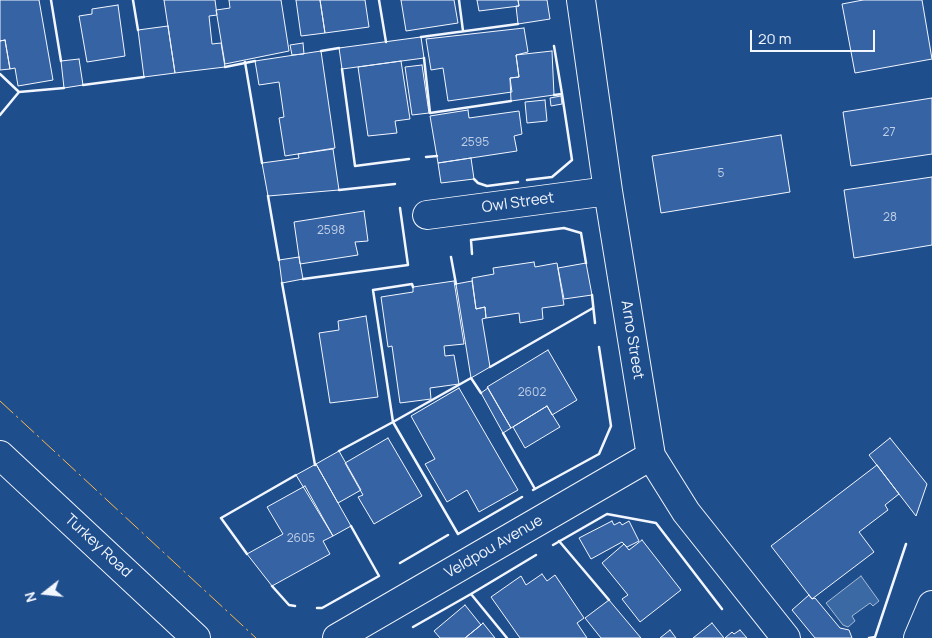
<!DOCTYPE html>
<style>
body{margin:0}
#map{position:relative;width:932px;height:638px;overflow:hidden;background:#1f4e8c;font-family:Manrope,sans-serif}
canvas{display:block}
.north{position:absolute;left:20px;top:568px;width:50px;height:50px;-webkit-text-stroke:4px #1f4e8c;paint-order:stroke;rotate:254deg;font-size:14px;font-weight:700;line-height:20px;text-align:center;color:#f2f6ff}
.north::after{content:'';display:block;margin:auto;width:18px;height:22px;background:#f2f6ff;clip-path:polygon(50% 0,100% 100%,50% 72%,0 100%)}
.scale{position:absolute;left:750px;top:30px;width:125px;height:22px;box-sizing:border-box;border:2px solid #f2f6ff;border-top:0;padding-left:6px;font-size:15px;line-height:18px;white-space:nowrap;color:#f2f6ff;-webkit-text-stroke:4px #1f4e8c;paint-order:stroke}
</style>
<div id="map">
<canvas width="932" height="638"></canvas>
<div class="north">N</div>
<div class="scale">20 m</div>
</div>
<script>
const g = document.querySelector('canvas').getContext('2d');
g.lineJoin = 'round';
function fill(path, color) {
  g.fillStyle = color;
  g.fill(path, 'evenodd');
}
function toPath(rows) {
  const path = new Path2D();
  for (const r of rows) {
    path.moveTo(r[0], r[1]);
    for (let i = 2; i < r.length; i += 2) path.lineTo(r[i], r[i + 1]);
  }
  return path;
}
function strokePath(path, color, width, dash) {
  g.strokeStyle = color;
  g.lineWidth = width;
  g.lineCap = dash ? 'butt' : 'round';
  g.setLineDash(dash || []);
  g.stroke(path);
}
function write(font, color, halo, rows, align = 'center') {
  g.font = font + ' Manrope,sans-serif';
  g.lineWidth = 4;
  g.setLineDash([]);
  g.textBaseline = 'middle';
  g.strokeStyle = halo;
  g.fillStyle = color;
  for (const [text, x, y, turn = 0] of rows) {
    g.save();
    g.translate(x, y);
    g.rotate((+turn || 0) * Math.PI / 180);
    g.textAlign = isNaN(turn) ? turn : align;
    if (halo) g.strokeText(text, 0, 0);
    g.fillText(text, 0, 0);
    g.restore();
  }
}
const water = toPath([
 [861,576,879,601,873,606,870,603,852,616,855,621,848,627,843,625,826,603,861,576]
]);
fill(water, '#3b69a3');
strokePath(water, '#a8bbd7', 1);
const building = toPath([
 [0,0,39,0,53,80,18,86,15,68,10,69,5,40,0,41,0,0],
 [164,0,215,0,217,15,209,16,212,44,221,43,225,67,175,73,164,0],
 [229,0,281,0,289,51,225,64,216,10,230,8,229,0],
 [296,0,320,0,325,33,301,36,296,0],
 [320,0,365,0,369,27,325,33,320,0],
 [401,0,454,0,458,23,406,31,401,0],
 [477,0,518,0,519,6,479,11,477,0],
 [518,0,547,0,550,19,518,24,516,6,519,6,518,0],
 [863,0,922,0,932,59,855,73,842,4,863,0],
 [118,5,125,56,87,62,79,16,92,14,92,9,118,5],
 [168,26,175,73,144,77,138,30,168,26],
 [524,28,528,52,516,55,519,77,510,78,512,92,448,101,443,68,431,70,426,39,524,28],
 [421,37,424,58,342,69,339,48,421,37],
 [5,40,10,69,0,70,0,41,5,40],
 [303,43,304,54,292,55,290,45,303,43],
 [321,51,335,148,285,156,279,118,284,117,279,82,259,85,255,61,321,51],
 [552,51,554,95,511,101,510,78,519,77,516,55,552,51],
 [79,59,83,85,64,88,61,61,79,59],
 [401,61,410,119,395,121,397,133,368,136,358,67,401,61],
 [422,65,429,113,412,115,405,67,422,65],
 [561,96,562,104,551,106,550,98,561,96],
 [932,98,932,154,851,166,843,112,932,98],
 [545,100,547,121,527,123,525,102,545,100],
 [468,110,469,118,519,111,522,134,514,136,517,151,438,163,430,116,468,110],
 [781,135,790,192,661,213,652,156,781,135],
 [333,149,339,190,268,196,262,163,299,158,298,154,333,149],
 [471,158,474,179,441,183,438,163,471,158],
 [932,177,932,245,854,258,844,190,932,177],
 [364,211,368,241,355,242,358,255,300,264,294,222,364,211],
 [299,257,303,279,282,283,279,260,299,257],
 [534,262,535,267,557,263,564,305,542,308,543,319,520,323,519,313,486,318,485,307,476,309,472,278,494,274,493,268,534,262],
 [586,263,592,295,564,299,558,268,586,263],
 [454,281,464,344,444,346,445,356,454,355,459,384,430,388,431,399,400,403,392,346,388,347,381,297,413,292,413,287,454,281],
 [472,281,476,309,485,307,486,318,482,319,490,367,471,378,456,284,472,281],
 [366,316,378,397,330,403,319,333,339,330,338,321,366,316],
 [548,350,577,400,552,415,547,406,511,428,487,387,548,350],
 [459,388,518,490,479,512,467,490,447,502,425,464,435,459,411,416,459,388],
 [488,388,511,428,503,433,481,393,488,388],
 [547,406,560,427,525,448,513,427,547,406],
 [388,438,422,496,374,524,358,497,363,495,345,463,388,438],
 [890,438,927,484,916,516,869,455,890,438],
 [339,451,361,490,338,503,316,464,339,451],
 [316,464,351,526,333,536,296,475,316,464],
 [877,465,899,494,885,505,888,510,859,532,874,552,812,599,771,546,877,465],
 [305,486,333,536,323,541,330,554,272,586,247,554,283,534,267,507,305,486],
 [612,521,614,525,620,522,622,525,629,521,639,541,627,547,622,542,591,559,579,538,612,521],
 [642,540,681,590,640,622,622,599,628,595,602,563,624,544,629,550,642,540],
 [542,574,547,581,555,575,584,618,577,623,587,638,520,638,491,597,521,576,526,585,542,574],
 [809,595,812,599,815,598,840,628,849,630,852,638,815,638,792,610,809,595],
 [609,600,641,638,601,638,585,618,609,600],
 [465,605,481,625,465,638,440,638,434,631,465,605],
 [483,623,495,638,465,638,481,625,483,623],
 [712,623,724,638,693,638,712,623],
 [670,630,676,638,660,638,670,630],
 [740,630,747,638,725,638,732,632,734,634,740,630]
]);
fill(building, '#3563a3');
strokePath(building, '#f2f6ff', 1);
const minor = toPath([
 [581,0,608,191,651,456,686,512,786,638],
 [427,215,608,191],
 [0,455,196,638],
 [337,638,651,456],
 [918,638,932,605]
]);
strokePath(minor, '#f2f6ff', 30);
strokePath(minor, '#1f4e8c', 28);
strokePath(toPath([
 [51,0,61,61],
 [133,0,138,30],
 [379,0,386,42],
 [459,0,463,31],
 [421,37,518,24],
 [554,46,562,94],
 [321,51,339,48],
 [424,58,430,113],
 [245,62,262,163],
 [225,67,255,61],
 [342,69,355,166,409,159],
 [0,74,19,92,64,88],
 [83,85,144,77],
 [430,113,511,101],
 [0,115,19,92],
 [426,157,437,156],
 [474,179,478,183,487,186,518,182],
 [527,180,552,177,572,160,562,94,554,95],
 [339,190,395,184],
 [268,196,279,260],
 [472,254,471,240,564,228,581,233,586,263],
 [451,257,456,284],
 [303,279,408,265,400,208],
 [282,283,315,465],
 [592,295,595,323],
 [490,367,593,308],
 [481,393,471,378,393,422,458,534,522,497],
 [503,433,535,489],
 [339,451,393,422,373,290,412,284,413,287],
 [533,490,599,454,611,426,599,347],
 [559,541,609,600],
 [553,545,607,514,656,523,722,609],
 [247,554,221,518,296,475],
 [400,563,448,535],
 [272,586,289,605,295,606],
 [471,594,536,555],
 [317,608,322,608,379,576,351,526],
 [413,627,471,594,507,638],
 [869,638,875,637,906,544]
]), '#f2f6ff', 2.5);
strokePath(toPath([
 [0,401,256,638]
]), '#ffb74d', 1, [18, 4, 2.5, 4]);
write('12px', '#c3d1e8', null, [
 ["27",889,133],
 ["2595",475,143],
 ["5",721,174],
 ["28",890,218],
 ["2598",331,231],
 ["2602",532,393],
 ["2605",301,539]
]);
write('15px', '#f2f6ff', '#1f4e8c', [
 ["Owl Street",518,203,-8],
 ["Arno Street",632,340,81],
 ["Turkey Road",98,546,43],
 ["Veldpou Avenue",494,547,-30]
]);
</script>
